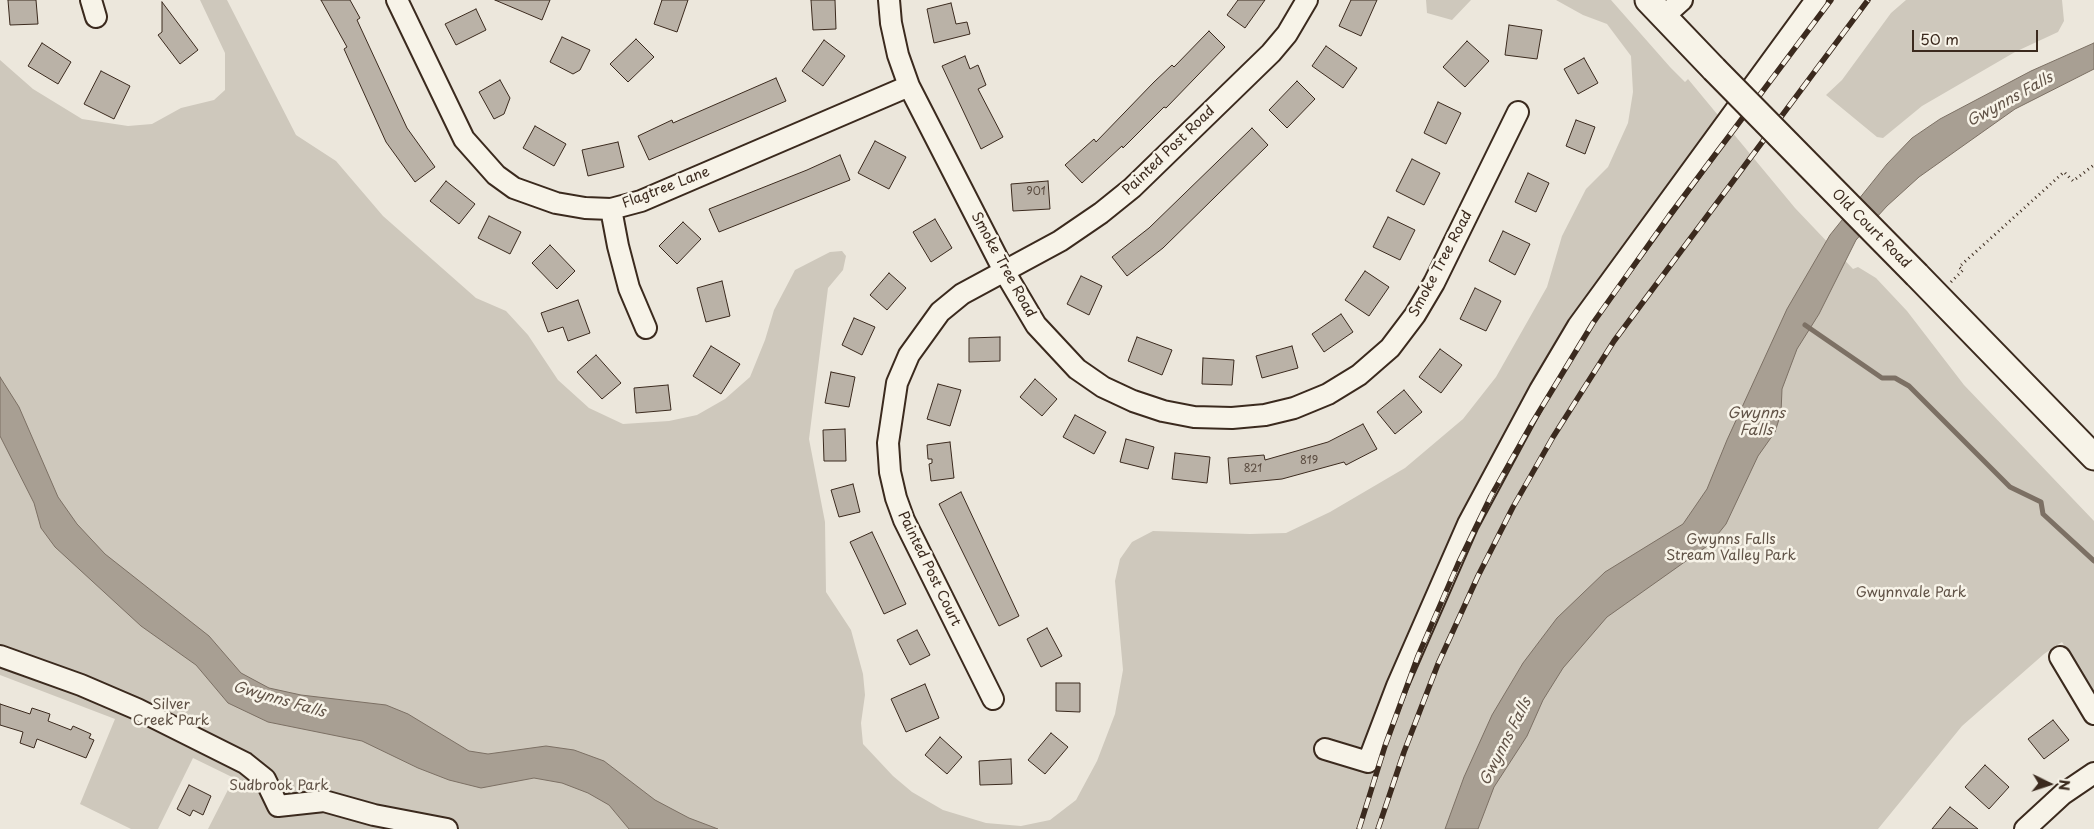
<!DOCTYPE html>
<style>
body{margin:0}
#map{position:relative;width:2094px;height:829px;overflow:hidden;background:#ece7dc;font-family:"Playpen Sans",sans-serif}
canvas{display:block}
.north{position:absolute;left:2024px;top:759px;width:50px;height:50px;-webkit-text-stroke:4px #f7f3e8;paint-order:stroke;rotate:94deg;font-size:14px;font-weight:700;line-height:20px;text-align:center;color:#3b2a1e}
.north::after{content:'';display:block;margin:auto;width:18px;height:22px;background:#3b2a1e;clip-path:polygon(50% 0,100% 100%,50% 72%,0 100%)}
.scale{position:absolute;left:1912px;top:30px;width:126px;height:22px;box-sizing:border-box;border:2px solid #3b2a1e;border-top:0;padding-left:6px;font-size:15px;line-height:18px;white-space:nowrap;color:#3b2a1e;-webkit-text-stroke:4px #f7f3e8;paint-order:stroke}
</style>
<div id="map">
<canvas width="2094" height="829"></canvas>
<div class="north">N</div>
<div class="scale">50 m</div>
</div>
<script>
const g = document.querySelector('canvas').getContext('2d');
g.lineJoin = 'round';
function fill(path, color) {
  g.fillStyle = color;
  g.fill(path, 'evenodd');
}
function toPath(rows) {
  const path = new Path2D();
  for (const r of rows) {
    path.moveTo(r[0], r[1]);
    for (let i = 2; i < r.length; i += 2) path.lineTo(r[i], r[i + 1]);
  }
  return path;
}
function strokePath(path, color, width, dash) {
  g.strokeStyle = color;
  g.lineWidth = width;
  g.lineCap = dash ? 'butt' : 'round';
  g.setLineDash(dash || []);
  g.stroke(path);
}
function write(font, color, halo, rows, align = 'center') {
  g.font = font + ' "Playpen Sans",sans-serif';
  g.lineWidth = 5;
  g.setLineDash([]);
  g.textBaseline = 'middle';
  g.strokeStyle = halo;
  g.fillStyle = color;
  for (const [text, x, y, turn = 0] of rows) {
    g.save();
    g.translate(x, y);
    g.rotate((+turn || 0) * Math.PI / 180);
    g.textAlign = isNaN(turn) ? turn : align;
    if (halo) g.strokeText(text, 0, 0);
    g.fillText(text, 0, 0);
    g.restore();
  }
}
fill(toPath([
 [200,0,227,0,296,135,336,161,383,216,476,298,506,311,528,335,558,380,589,408,623,424,669,421,697,415,725,399,750,377,765,340,774,310,795,270,830,252,842,251,846,256,843,270,828,288,809,439,825,522,826,592,851,630,863,674,865,695,861,723,863,744,893,776,912,792,943,810,986,823,1021,826,1050,820,1076,800,1097,761,1115,714,1123,670,1115,581,1120,559,1132,542,1153,531,1250,534,1286,533,1330,512,1405,468,1463,419,1496,377,1547,287,1562,236,1586,189,1608,167,1628,123,1633,92,1631,56,1607,24,1583,15,1556,0,1611,0,1670,67,1685,82,1688,79,1795,208,1853,269,1858,267,1876,278,1907,311,1964,385,2094,521,2094,692,2062,642,2044,654,1962,726,1878,829,208,829,234,778,193,758,158,829,131,829,80,804,115,719,0,675,0,60,33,89,82,119,128,126,152,124,181,108,214,100,225,90,225,53],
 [1426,0,1471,0,1452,20,1427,13],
 [1906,0,2062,0,2064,21,2058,32,2015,52,1922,106,1883,138,1877,137,1826,95,1842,80,1891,13]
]), '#cec8bc');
const water = toPath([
 [2094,43,2094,69,2015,109,1919,177,1887,206,1856,240,1819,314,1797,349,1782,389,1781,413,1775,432,1758,456,1726,524,1710,544,1607,617,1563,668,1543,700,1527,736,1494,787,1478,829,1445,829,1464,777,1492,715,1523,663,1557,618,1605,572,1683,524,1707,489,1727,440,1787,309,1830,235,1887,164,1912,138,1940,119,2031,71,2094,43],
 [0,377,19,407,58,497,77,524,105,554,209,636,241,673,269,688,301,695,386,705,408,714,469,751,488,754,546,746,574,750,604,761,655,800,689,818,718,829,629,829,609,805,588,793,562,783,534,778,481,788,449,780,418,768,362,741,268,722,228,703,196,665,141,626,55,547,41,528,34,503,0,436,0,377]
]);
fill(water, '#a89f93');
strokePath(water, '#7c7064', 1);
strokePath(toPath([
 [1805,325,1882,378,1895,378,1909,386,2010,487,2041,502,2043,514,2094,561]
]), '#7c7064', 5);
const building = toPath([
 [8,0,36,0,38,24,10,25,8,0],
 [321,0,350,0,360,18,357,20,407,128,435,167,415,182,386,142,344,49,347,47,321,0],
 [495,0,550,0,542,20,495,0],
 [662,0,688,0,677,32,654,24,662,0],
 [811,0,835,0,836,29,813,30,811,0],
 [1238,0,1265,0,1245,28,1227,15,1238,0],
 [1351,0,1377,0,1361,36,1339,26,1351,0],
 [162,2,198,50,180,64,158,35,162,32,162,2],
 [951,3,956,24,967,22,970,34,934,43,927,9,951,3],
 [476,9,486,30,456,45,445,24,476,9],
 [1509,25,1542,30,1537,59,1505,55,1509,25],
 [1209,31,1225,47,1166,108,1164,107,1123,148,1122,146,1082,183,1065,165,1094,139,1096,142,1154,82,1172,65,1174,67,1209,31],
 [562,37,590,50,580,70,573,74,550,62,562,37],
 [636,39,654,57,628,82,610,64,636,39],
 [824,40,845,56,823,86,802,71,824,40],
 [1467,41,1489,61,1465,87,1443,67,1467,41],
 [42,43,71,62,58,84,28,66,42,43],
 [1326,46,1357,68,1343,88,1312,66,1326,46],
 [965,56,970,69,978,65,986,85,978,89,1003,137,981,149,942,66,965,56],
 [1584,58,1598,83,1578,94,1564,69,1584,58],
 [101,71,130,86,114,119,84,104,101,71],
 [776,78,786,101,649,160,638,136,672,120,673,123,776,78],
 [500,80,510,98,504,114,494,119,479,92,500,80],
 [1297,81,1315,99,1287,128,1269,110,1297,81],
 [1438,102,1461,113,1446,144,1424,133,1438,102],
 [1576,120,1595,127,1585,154,1566,146,1576,120],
 [535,126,566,144,554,166,523,148,535,126],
 [1252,128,1268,145,1163,248,1127,276,1112,257,1149,228,1252,128],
 [875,141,906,157,889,189,858,173,875,141],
 [618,142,624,167,588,176,582,150,618,142],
 [840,155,850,180,719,232,709,209,807,170,840,155],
 [1412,159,1440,173,1424,205,1396,191,1412,159],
 [1528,173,1549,183,1536,212,1515,202,1528,173],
 [446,181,475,204,459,224,430,201,446,181],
 [1048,181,1050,209,1013,211,1011,184,1048,181],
 [489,216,521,232,510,254,478,238,489,216],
 [1388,217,1415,230,1400,260,1373,247,1388,217],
 [935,219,952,248,931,262,913,232,935,219],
 [683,222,701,239,677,264,659,246,683,222],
 [1503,231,1530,244,1515,275,1489,261,1503,231],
 [550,245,575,271,557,289,532,263,550,245],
 [1365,271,1389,287,1369,316,1345,300,1365,271],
 [889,273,906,288,887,310,870,295,889,273],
 [1081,276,1102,286,1089,315,1067,304,1081,276],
 [722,281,730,316,706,322,697,288,722,281],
 [1475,288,1501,301,1486,331,1460,319,1475,288],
 [578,300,590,333,568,341,563,327,548,332,541,313,578,300],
 [1341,314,1353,332,1324,352,1312,334,1341,314],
 [854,318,875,327,862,355,842,345,854,318],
 [1000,337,1000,361,969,362,969,338,1000,337],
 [1137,337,1172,350,1162,375,1128,361,1137,337],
 [711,346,740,364,721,394,693,376,711,346],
 [1292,346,1298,368,1262,378,1256,356,1292,346],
 [1440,349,1462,365,1441,393,1419,377,1440,349],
 [596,355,621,383,602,399,577,372,596,355],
 [1203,358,1234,360,1232,385,1202,384,1203,358],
 [831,372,855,377,849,407,825,403,831,372],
 [1035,379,1057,399,1042,416,1020,397,1035,379],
 [938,384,961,390,950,426,927,419,938,384],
 [668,385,671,410,636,413,634,388,668,385],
 [1404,390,1422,412,1395,434,1377,412,1404,390],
 [1075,415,1106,432,1094,454,1063,437,1075,415],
 [1363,424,1377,449,1346,465,1344,462,1282,479,1230,484,1228,458,1264,455,1265,460,1328,442,1363,424],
 [845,429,846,461,824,461,823,430,845,429],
 [1126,439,1154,447,1148,469,1120,462,1126,439],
 [950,442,954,478,931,481,929,464,932,463,932,459,928,459,927,445,950,442],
 [1175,453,1210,457,1207,483,1172,479,1175,453],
 [853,484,860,512,839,517,831,490,853,484],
 [961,492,1019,616,999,626,939,504,961,492],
 [872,532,906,604,884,614,850,542,872,532],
 [1047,628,1062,656,1041,667,1027,639,1047,628],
 [917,630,930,655,910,665,897,640,917,630],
 [1056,683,1080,683,1080,712,1056,711,1056,683],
 [925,684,939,718,906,732,891,699,925,684],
 [0,704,30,714,32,708,50,714,48,721,71,730,73,726,91,734,89,738,94,740,86,758,37,739,34,748,20,743,23,732,0,725,0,704],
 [2053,720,2069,740,2044,759,2028,739,2053,720],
 [1051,733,1068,747,1045,774,1028,760,1051,733],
 [940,737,962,757,947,774,925,755,940,737],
 [1011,759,1012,784,980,785,979,761,1011,759],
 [1985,765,2009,787,1989,809,1965,787,1985,765],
 [189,785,211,796,203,815,193,810,190,816,177,809,189,785],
 [1950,807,1978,829,1932,829,1950,807]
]);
fill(building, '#bab2a7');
strokePath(building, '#3b2a1e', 1);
const minor = toPath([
 [91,0,96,17],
 [397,0,464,139,496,175,514,188,556,203,585,208,611,209,641,201,909,86],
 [889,0,891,23,898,55,909,86,1004,271,1036,325,1077,369,1103,387,1133,401,1163,411,1194,417,1232,418,1265,415,1294,408,1328,394,1359,375,1390,348,1415,315,1434,283,1518,112],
 [1663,17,1682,0],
 [611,209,618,246,629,288,646,328],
 [0,656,81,685,137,709,245,763,265,779,278,806,324,801,374,815,447,829],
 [2060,657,2094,714],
 [993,699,904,520,896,498,890,472,888,443,897,383,909,355,940,312,962,294,1060,241,1101,213,1132,188,1271,53,1287,34,1307,0],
 [1325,749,1368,762,1397,686,1468,524,1540,390,1578,326,1816,0],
 [2025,829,2063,794,2094,773]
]);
const major = toPath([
 [1648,0,1714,69],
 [1917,275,2094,457]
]);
strokePath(minor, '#3b2a1e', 24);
strokePath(major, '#3b2a1e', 29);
strokePath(toPath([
 [1951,282,1963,270,1959,267,2064,172,2073,181,2094,165]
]), '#3b2a1e', 3, [1, 4]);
strokePath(minor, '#f7f3e8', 20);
strokePath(major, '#f7f3e8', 25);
const rail = toPath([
 [1359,829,1385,746,1418,656,1458,564,1491,496,1531,425,1593,323,1669,216,1831,0],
 [1378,829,1404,752,1438,664,1478,576,1513,507,1553,437,1614,341,1868,0]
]);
strokePath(rail, '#3b2a1e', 5.5);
strokePath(rail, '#f7f3e8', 4, [11]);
const majorBridge = toPath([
 [1714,69,1917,275]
]);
strokePath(majorBridge, '#3b2a1e', 29, []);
strokePath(majorBridge, '#f7f3e8', 25);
write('11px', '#5b4c40', null, [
 ["901",1036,192],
 ["819",1309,461],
 ["821",1253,469]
]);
write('14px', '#3b2a1e', '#f7f3e8', [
 ["Painted Post Road",1169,151,-44],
 ["Flagtree Lane",666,188,-21],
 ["Old Court Road",1871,229,45],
 ["Smoke Tree Road",1441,264,-62],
 ["Smoke Tree Road",1003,265,61],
 ["Painted Post Court",929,569,64]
]);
write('14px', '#605246', '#f7f3e8', [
 ["Gwynns Falls",1731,540],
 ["Stream Valley Park",1731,556],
 ["Gwynnvale Park",1911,593],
 ["Silver",171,705],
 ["Creek Park",171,721],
 ["Sudbrook Park",279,786]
]);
write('italic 15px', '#615347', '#f7f3e8', [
 ["Gwynns Falls",2010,100,-29],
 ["Gwynns",1756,414],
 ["Falls",1756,431],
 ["Gwynns Falls",279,700,16],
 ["Gwynns Falls",1506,742,-63]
]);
</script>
